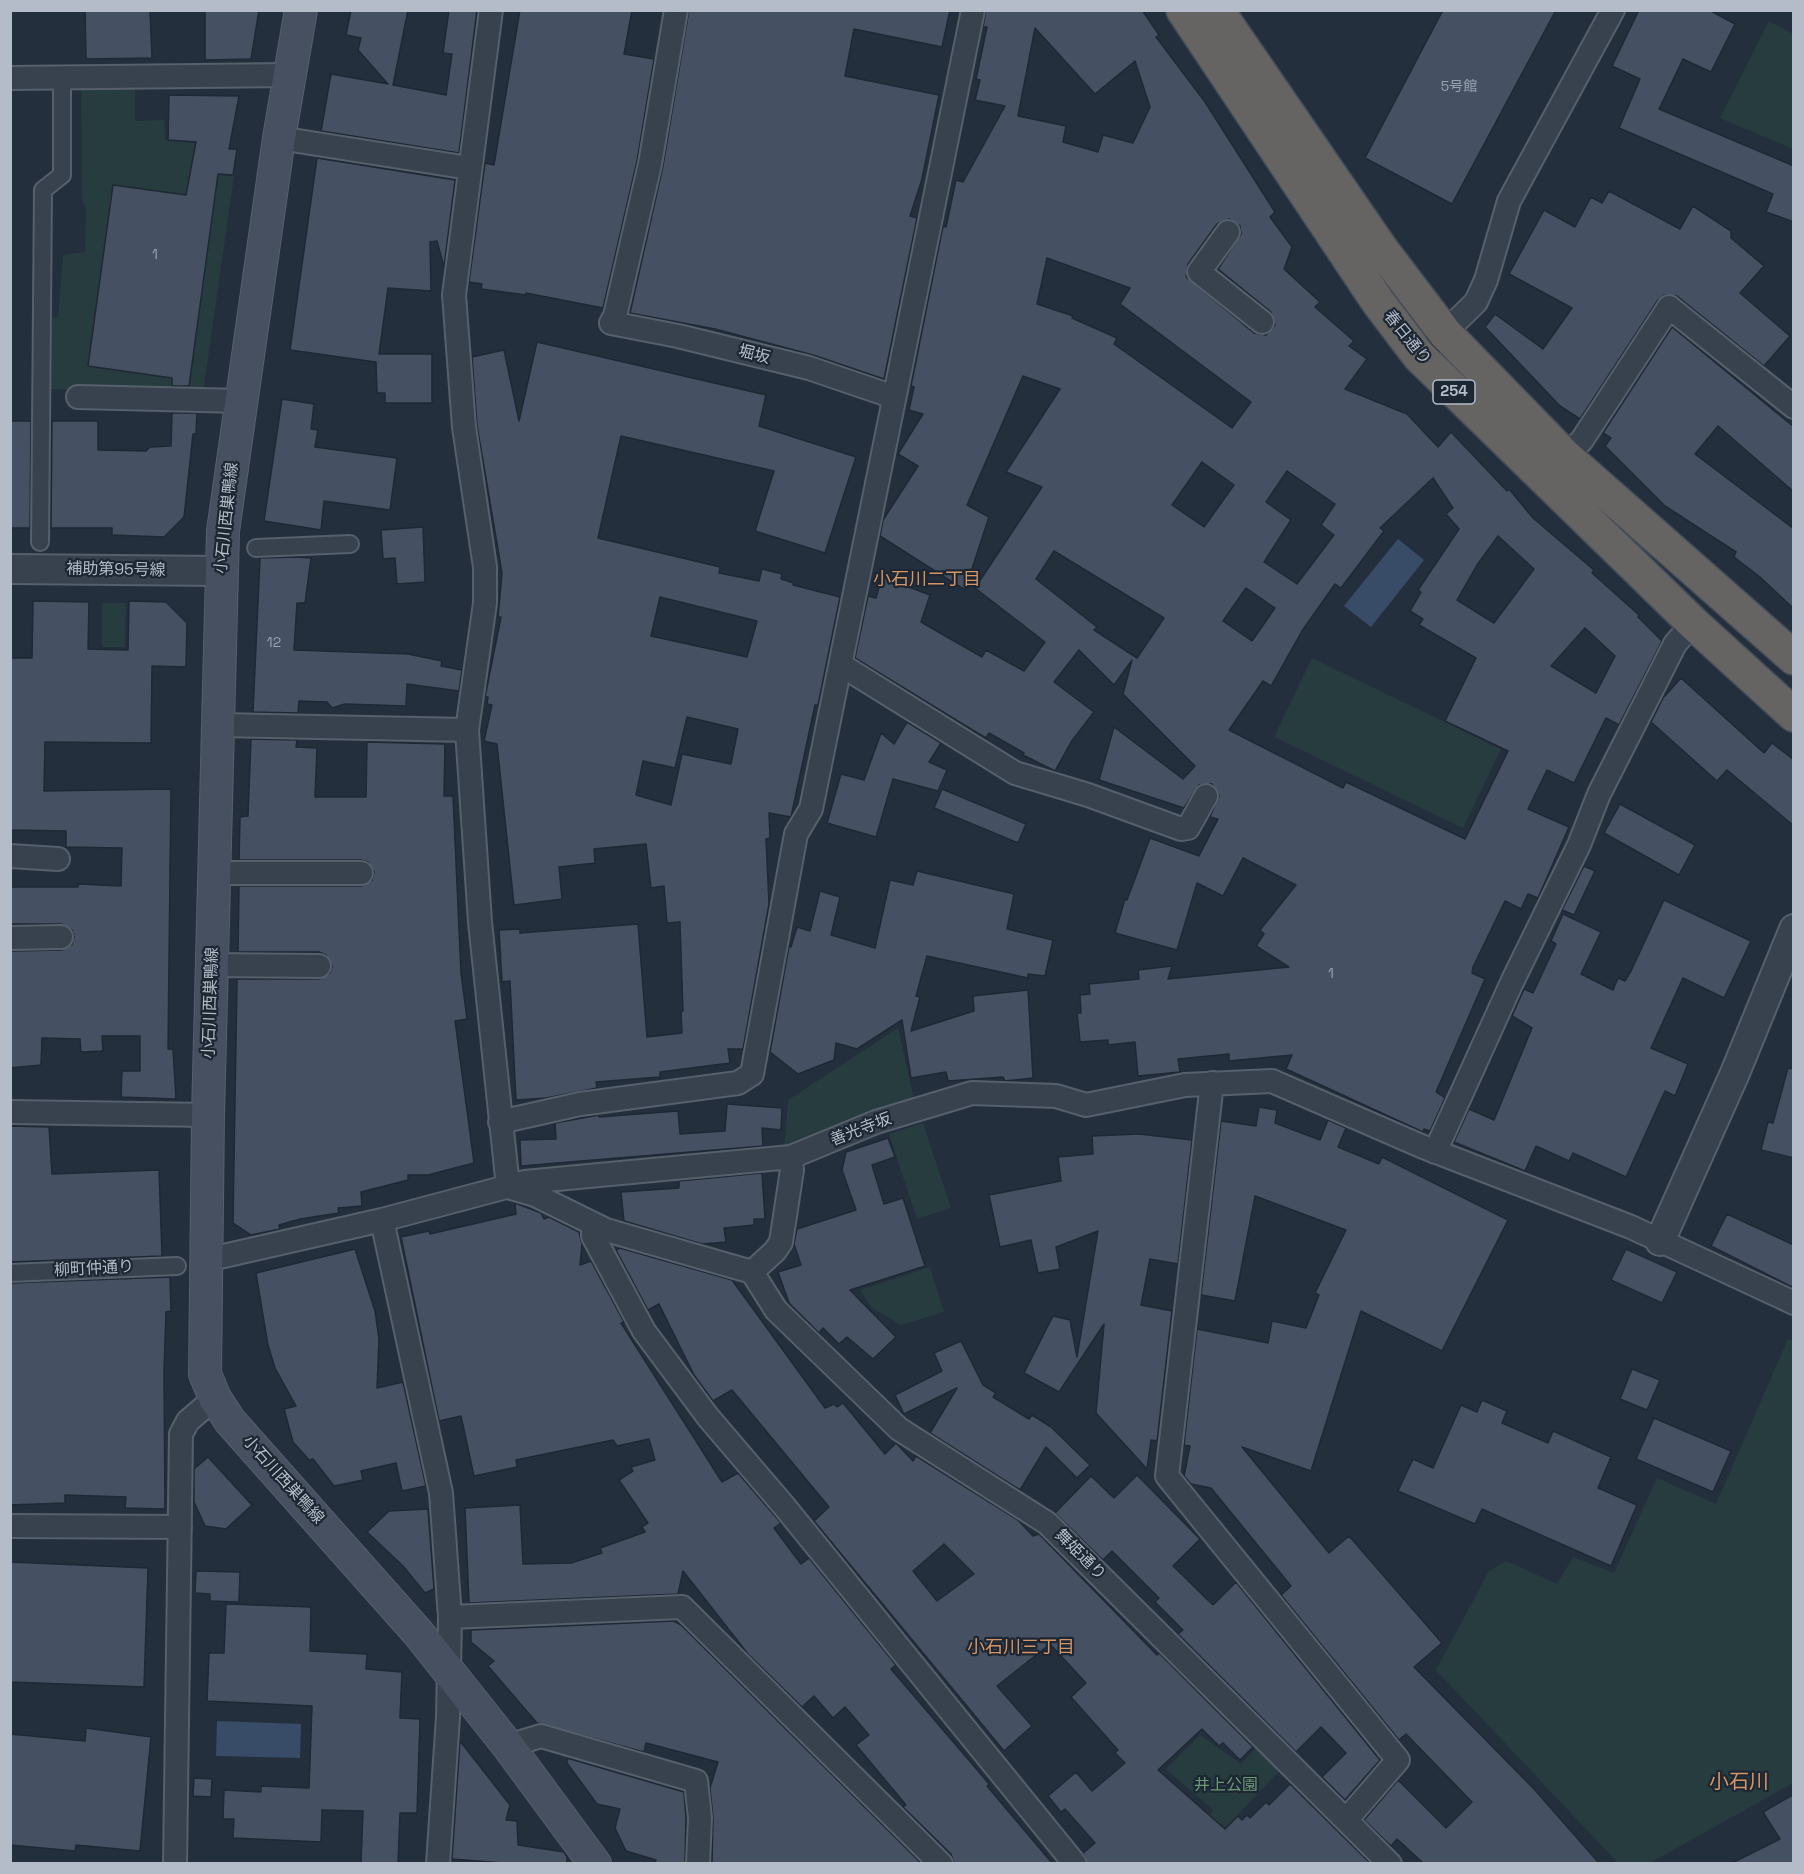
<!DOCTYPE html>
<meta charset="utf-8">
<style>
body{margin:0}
#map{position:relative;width:1804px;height:1874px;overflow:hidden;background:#242f3e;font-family:"Space Grotesk",sans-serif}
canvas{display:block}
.frame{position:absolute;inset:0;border:12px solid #b4bcc9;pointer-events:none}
</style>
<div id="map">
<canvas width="1804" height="1874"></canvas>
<div class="frame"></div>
</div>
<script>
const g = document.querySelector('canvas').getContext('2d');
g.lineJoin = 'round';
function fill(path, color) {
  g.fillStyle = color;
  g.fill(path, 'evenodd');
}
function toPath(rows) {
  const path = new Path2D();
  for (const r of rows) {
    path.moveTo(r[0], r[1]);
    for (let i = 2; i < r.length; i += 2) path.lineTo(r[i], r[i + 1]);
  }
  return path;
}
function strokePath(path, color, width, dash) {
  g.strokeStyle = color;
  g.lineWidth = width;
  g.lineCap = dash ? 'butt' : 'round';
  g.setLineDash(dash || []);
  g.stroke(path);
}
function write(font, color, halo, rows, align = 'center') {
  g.font = font + ' "Space Grotesk","Noto Sans JP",sans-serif';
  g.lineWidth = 4.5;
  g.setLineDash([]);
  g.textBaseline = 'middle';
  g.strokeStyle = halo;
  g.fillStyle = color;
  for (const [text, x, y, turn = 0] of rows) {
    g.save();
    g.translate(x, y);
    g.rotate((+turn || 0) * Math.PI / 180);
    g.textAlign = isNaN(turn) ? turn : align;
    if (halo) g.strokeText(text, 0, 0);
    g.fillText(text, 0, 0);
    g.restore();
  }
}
fill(toPath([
 [1769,21,1793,34,1793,149,1720,118],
 [135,86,135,121,164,120,165,140,195,143,190,173,234,176,203,393,42,389,44,318,58,317,63,255,85,252,86,208,82,200,81,87],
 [113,186,214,199,190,380,88,366],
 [102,603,126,603,125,647,102,647],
 [1312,658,1501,749,1463,828,1274,737],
 [898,1028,914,1099,784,1151,788,1100],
 [923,1123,951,1208,917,1219,889,1134],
 [930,1267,944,1312,901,1325,872,1308,860,1290],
 [1788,1339,1794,1341,1793,1783,1650,1863,1618,1863,1436,1670,1489,1571,1506,1561,1557,1584,1573,1557,1614,1573,1657,1478,1716,1504],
 [1200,1735,1241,1764,1260,1744,1283,1767,1226,1827,1209,1818,1213,1810,1166,1769]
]), '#263c3f');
fill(toPath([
 [1398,539,1424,560,1371,627,1344,606],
 [217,1721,301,1724,300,1758,216,1756]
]), '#394c67');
const building = toPath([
 [85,10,150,10,152,58,86,59,85,10],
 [205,10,259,10,251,59,205,60,205,10],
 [351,10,408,10,393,85,446,95,452,54,443,53,449,10,477,10,459,153,321,131,331,74,388,84,358,50,361,38,346,35,351,10],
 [520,10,632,10,624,54,654,59,637,161,603,308,526,293,526,295,481,289,482,284,469,282,485,163,494,165,520,10],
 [689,10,950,10,942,47,854,29,845,76,939,95,922,179,910,216,917,218,884,379,813,355,715,329,630,313,663,166,689,10],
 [986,10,1142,10,1159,35,1156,37,1205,102,1275,212,1270,217,1292,247,1284,269,1320,302,1315,307,1354,341,1349,346,1367,359,1345,389,1407,414,1438,447,1451,432,1507,491,1509,489,1533,518,1594,570,1592,573,1639,615,1638,617,1662,641,1619,725,1606,718,1574,783,1547,770,1528,809,1569,827,1538,898,1528,894,1521,909,1505,901,1473,967,1472,973,1485,979,1436,1092,1445,1098,1430,1131,1424,1129,1423,1132,1286,1069,1292,1055,1229,1061,1229,1054,1178,1059,1180,1072,1138,1076,1135,1042,1108,1045,1108,1040,1080,1042,1077,1013,1081,1013,1080,995,1090,994,1089,984,1139,979,1138,970,1172,966,1168,979,1289,967,1256,946,1264,934,1260,930,1296,885,1243,858,1223,896,1197,883,1177,950,1115,933,1125,899,1127,900,1150,838,1199,856,1218,819,1210,817,1219,796,1212,784,1199,785,1184,808,1099,780,1114,727,1183,779,1195,766,1123,694,1132,660,1114,685,1079,650,1054,682,1094,712,1071,742,1055,771,1023,755,1024,753,989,733,986,738,961,723,855,658,868,596,876,598,882,577,930,595,921,622,982,657,986,650,1024,671,1045,642,975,588,1042,487,1006,472,1060,389,1023,376,967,505,989,517,965,590,880,536,883,520,918,466,898,454,923,414,909,410,914,387,911,386,943,226,946,227,956,180,963,182,1005,106,975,100,980,80,976,79,987,27,983,27,986,10],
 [1035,28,1095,94,1135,61,1150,107,1133,143,1103,135,1098,152,1063,142,1066,126,1018,116,1035,28],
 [1229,219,1240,226,1241,234,1218,269,1271,312,1275,325,1266,335,1254,333,1186,277,1188,264,1217,224,1229,219],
 [1047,258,1130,288,1120,304,1251,402,1232,428,1114,344,1117,338,1072,318,1073,316,1037,304,1047,258],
 [1202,462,1234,485,1204,527,1172,505,1202,462],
 [1287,471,1335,504,1321,525,1334,535,1297,584,1264,562,1291,520,1266,502,1287,471],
 [1433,478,1453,508,1446,514,1459,529,1418,590,1421,592,1410,611,1423,619,1419,625,1476,658,1445,721,1508,751,1465,839,1346,782,1343,788,1229,730,1263,681,1271,686,1302,631,1335,584,1341,588,1384,531,1380,528,1433,478],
 [1498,536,1534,569,1494,623,1457,600,1477,565,1498,536],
 [1054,551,1164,618,1137,658,1094,630,1097,627,1036,579,1054,551],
 [1246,588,1275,608,1252,641,1223,621,1246,588],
 [1585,628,1615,656,1596,693,1551,666,1585,628],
 [1443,10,1556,10,1452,204,1365,158,1443,10],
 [1639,10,1709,10,1735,24,1711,72,1683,59,1659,109,1794,166,1794,222,1766,212,1773,194,1619,128,1640,79,1612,66,1639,10],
 [169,95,239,96,229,149,237,149,233,175,218,174,189,386,172,386,172,378,88,366,113,185,186,195,196,142,168,140,169,95],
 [317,158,455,180,444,267,437,241,430,242,431,291,388,288,379,354,432,354,432,403,385,403,385,393,377,393,376,362,290,350,317,158],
 [1609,191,1680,229,1693,206,1731,231,1731,238,1764,266,1740,293,1790,336,1764,366,1677,296,1664,295,1658,300,1580,419,1560,406,1485,327,1495,314,1543,349,1572,308,1509,274,1544,210,1575,227,1591,197,1602,203,1609,191],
 [1672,327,1794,427,1794,492,1718,426,1695,454,1794,529,1794,609,1760,577,1734,557,1736,552,1665,506,1605,446,1611,438,1603,433,1672,327],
 [537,342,766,395,759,426,856,457,825,553,755,531,774,471,621,436,598,538,720,567,719,573,759,581,762,569,782,574,781,579,794,583,793,585,840,597,818,705,815,705,791,817,769,813,770,838,766,839,769,904,743,1049,728,1049,730,1063,660,1072,660,1077,596,1082,597,1088,546,1098,516,1100,510,981,502,982,499,930,520,929,520,933,638,924,647,1037,682,1033,681,1011,683,1011,680,922,667,923,664,886,651,888,646,844,594,849,595,863,559,867,562,899,514,905,497,744,484,741,492,705,487,704,488,697,485,697,501,617,498,617,502,573,477,425,472,357,504,350,519,421,537,342],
 [660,597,757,621,747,657,651,636,660,597],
 [687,717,738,729,731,764,682,754,671,805,636,795,643,761,675,768,687,717],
 [282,399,314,404,311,429,318,430,315,447,397,458,390,510,324,501,321,530,264,521,282,399],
 [172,413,197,413,196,434,193,434,184,517,164,537,112,535,112,528,51,528,52,421,98,421,98,450,146,451,150,447,171,446,172,413],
 [10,421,31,421,30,528,10,528,10,421],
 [423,527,425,582,397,584,395,558,383,559,381,530,423,527],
 [296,557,311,558,305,603,297,603,294,650,408,654,442,661,441,666,462,670,459,691,407,684,406,706,345,704,332,708,327,702,299,701,298,713,253,712,260,558,296,557],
 [33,601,89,602,88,649,128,650,129,601,166,602,187,623,186,667,152,666,151,743,45,742,44,791,171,789,168,1049,173,1049,176,1099,121,1097,122,1071,140,1071,140,1036,102,1036,103,1051,81,1052,80,1039,42,1038,41,1065,10,1068,10,951,62,950,72,944,74,937,72,930,61,924,10,924,10,887,78,887,78,884,121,886,122,848,66,847,66,831,10,830,10,658,32,658,33,601],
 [1681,678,1764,753,1772,743,1794,760,1794,826,1727,770,1717,781,1651,722,1663,698,1681,678],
 [907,722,941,743,929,762,947,770,938,791,893,779,876,837,827,823,841,774,864,780,881,733,894,744,907,722],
 [251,739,297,740,296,747,317,748,315,797,366,797,367,742,445,744,444,796,453,796,461,973,467,1019,455,1021,474,1163,428,1175,408,1175,408,1180,361,1192,362,1206,338,1208,339,1213,300,1219,279,1225,280,1229,251,1235,233,1223,237,979,319,979,330,973,332,966,326,955,319,952,238,952,239,886,361,886,372,880,374,872,368,862,361,860,239,860,240,817,248,816,251,739],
 [942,789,1026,824,1018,843,934,808,942,789],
 [1620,804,1695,845,1679,875,1604,833,1620,804],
 [1584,866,1595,871,1574,915,1562,910,1584,866],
 [917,871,1014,894,1007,929,1053,940,1045,976,1028,974,1028,978,927,956,916,996,920,997,911,1031,974,1011,973,996,1028,990,1033,1078,1005,1081,1003,1077,948,1081,946,1072,911,1078,902,1020,857,1049,836,1043,834,1060,798,1074,770,1052,789,946,791,947,797,927,810,931,820,891,840,897,831,935,875,948,890,880,913,885,917,871],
 [1664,900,1751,941,1724,998,1683,978,1651,1048,1688,1064,1675,1096,1665,1091,1626,1177,1573,1153,1569,1161,1536,1146,1525,1171,1454,1142,1469,1109,1494,1120,1532,1028,1512,1016,1524,989,1533,993,1556,944,1551,941,1563,914,1601,932,1581,974,1613,990,1618,978,1625,981,1631,971,1664,900],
 [1788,1068,1794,1069,1794,1158,1761,1150,1768,1122,1773,1123,1788,1068],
 [727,1104,782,1108,781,1130,762,1128,763,1146,521,1166,520,1140,556,1139,555,1123,599,1115,599,1117,678,1111,680,1134,725,1131,727,1104],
 [1259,1107,1277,1110,1275,1123,1320,1140,1328,1120,1346,1128,1338,1147,1379,1164,1382,1157,1508,1220,1442,1351,1361,1311,1311,1471,1242,1447,1329,1553,1349,1536,1442,1643,1414,1667,1534,1789,1599,1863,1423,1863,1397,1839,1391,1846,1364,1820,1398,1780,1446,1828,1472,1802,1406,1734,1399,1740,1281,1595,1291,1586,1211,1488,1191,1484,1184,1476,1190,1446,1184,1445,1197,1329,1268,1343,1272,1321,1306,1328,1319,1295,1315,1293,1346,1230,1255,1196,1235,1301,1201,1295,1221,1121,1256,1126,1259,1107],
 [10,1126,49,1127,52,1174,159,1170,162,1256,10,1262,10,1126],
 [1139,1134,1192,1140,1178,1264,1150,1259,1141,1305,1172,1311,1157,1441,1151,1440,1147,1469,1096,1413,1104,1324,1059,1392,1024,1373,1053,1316,1070,1320,1077,1357,1098,1231,1056,1247,1060,1269,1038,1273,1031,1240,1000,1247,989,1195,1061,1181,1058,1157,1093,1154,1092,1136,1139,1134],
 [888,1138,895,1157,872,1165,884,1204,903,1198,925,1266,850,1290,896,1337,873,1359,847,1337,839,1344,823,1328,819,1333,789,1303,778,1272,801,1265,794,1244,797,1229,856,1210,842,1170,846,1152,888,1138],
 [762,1173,765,1219,754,1219,754,1225,724,1228,726,1242,702,1244,624,1221,621,1192,679,1188,679,1181,762,1173],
 [515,1203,541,1213,544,1219,549,1217,579,1232,582,1244,580,1265,591,1261,624,1322,621,1323,722,1482,738,1473,781,1523,774,1528,801,1564,809,1558,896,1665,891,1669,979,1772,989,1784,987,1786,1052,1863,954,1863,951,1854,903,1807,906,1805,856,1745,869,1735,845,1707,833,1718,814,1696,802,1707,748,1654,683,1571,678,1594,469,1603,465,1508,520,1505,523,1564,571,1563,602,1553,600,1548,645,1532,642,1527,648,1523,619,1480,633,1471,631,1467,655,1460,649,1439,617,1446,613,1440,516,1460,517,1467,474,1476,461,1416,439,1421,401,1237,429,1231,430,1234,516,1214,515,1203],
 [1727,1214,1794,1245,1794,1288,1711,1246,1727,1214],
 [620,1248,732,1280,825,1408,834,1404,837,1407,843,1403,885,1454,896,1443,913,1461,916,1456,1018,1520,1033,1536,1039,1534,1157,1655,1159,1653,1253,1747,1240,1760,1223,1743,1219,1746,1202,1729,1158,1770,1225,1829,1238,1816,1242,1820,1247,1815,1250,1818,1266,1802,1269,1805,1290,1784,1370,1863,1088,1863,1083,1853,1095,1843,1065,1809,1061,1812,1048,1796,1076,1772,1092,1791,1125,1763,1115,1753,1118,1750,1071,1697,1086,1683,1050,1644,997,1686,1032,1726,1004,1751,814,1521,829,1507,732,1390,713,1401,694,1375,659,1304,648,1310,616,1250,620,1248],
 [944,1544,974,1574,937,1601,913,1571,944,1544],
 [355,1249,375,1311,379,1339,377,1388,403,1382,426,1486,402,1491,396,1463,361,1471,363,1480,334,1486,313,1459,309,1460,293,1442,284,1409,296,1406,275,1368,268,1345,256,1273,355,1249],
 [1626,1249,1677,1272,1662,1303,1611,1280,1626,1249],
 [170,1277,171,1311,166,1312,164,1372,165,1509,125,1508,126,1497,65,1495,65,1503,10,1505,10,1283,170,1277],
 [961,1341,983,1385,996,1393,993,1397,1029,1419,1032,1415,1051,1427,1090,1465,1077,1478,1046,1447,1020,1490,930,1433,957,1388,904,1414,895,1395,942,1371,934,1353,961,1341],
 [1632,1369,1660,1380,1647,1410,1620,1399,1632,1369],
 [1482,1400,1507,1411,1502,1423,1548,1443,1553,1431,1611,1457,1598,1488,1637,1505,1611,1566,1482,1509,1475,1524,1398,1491,1413,1459,1433,1468,1461,1405,1477,1412,1482,1400],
 [1654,1418,1731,1451,1713,1492,1636,1459,1654,1418],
 [208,1457,252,1505,226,1529,205,1526,194,1502,194,1469,208,1457],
 [1137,1475,1200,1539,1173,1566,1213,1605,1236,1582,1380,1760,1345,1800,1322,1777,1346,1753,1321,1727,1296,1752,1178,1634,1183,1630,1155,1602,1159,1598,1112,1551,1103,1560,1055,1513,1091,1476,1114,1498,1137,1475],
 [428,1509,434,1589,425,1593,403,1566,367,1532,389,1511,428,1509],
 [10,1562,148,1568,144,1687,10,1682,10,1562],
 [196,1571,240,1572,239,1602,210,1601,210,1594,195,1593,196,1571],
 [226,1604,311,1607,310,1651,367,1654,366,1669,402,1672,400,1718,420,1719,417,1813,400,1813,398,1863,361,1863,363,1811,322,1810,321,1842,233,1838,234,1819,223,1819,224,1790,261,1792,261,1786,309,1788,312,1706,207,1701,209,1653,224,1653,226,1604],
 [674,1621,681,1625,921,1863,712,1863,713,1818,710,1788,718,1762,646,1743,644,1752,537,1723,488,1666,494,1661,471,1642,471,1630,674,1621],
 [86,1728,151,1737,140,1851,76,1845,75,1851,10,1845,10,1734,85,1741,86,1728],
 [460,1741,510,1805,506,1820,517,1821,518,1845,564,1852,567,1857,567,1863,503,1863,452,1859,460,1741],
 [567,1758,684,1792,686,1818,685,1863,655,1863,656,1860,626,1851,615,1828,620,1809,597,1804,567,1763,567,1758],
 [194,1778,212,1779,211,1797,193,1796,194,1778],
 [1794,1794,1794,1863,1732,1863,1780,1839,1763,1812,1794,1794]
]);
fill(building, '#455162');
strokePath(building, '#1f2835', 1.5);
const pedestrian = toPath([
 [40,542,43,190,62,175,62,77],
 [256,548,350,544],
 [10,1273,177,1266]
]);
const minor = toPath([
 [491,10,454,295,464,427,485,567,485,603,467,730,480,922,508,1187],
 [676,10,650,164,615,316,611,323,678,336,809,368,894,397],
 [10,78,289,75],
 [279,138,469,168],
 [1228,232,1199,272,1262,322],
 [1436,341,1476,302,1486,280,1509,201,1613,10],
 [78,397,241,401],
 [1566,457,1582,440,1669,307,1794,407],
 [841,665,1015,773,1088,795,1181,829,1188,828,1206,796],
 [219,725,467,730],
 [10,856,58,859],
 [215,873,361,873],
 [10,938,61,937],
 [212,965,319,966],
 [1212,1083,1167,1476,1398,1760,1347,1819],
 [10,1112,208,1115],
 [500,1122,580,1104,738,1083,752,1074,796,834,811,809,973,10],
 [1435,1152,1513,980,1579,845,1599,794,1675,644,1693,623],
 [508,1187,535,1195,606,1230,752,1272],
 [382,1220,441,1493,450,1617,448,1717,438,1864],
 [593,1225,593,1236,644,1331,708,1417,784,1506,1075,1864],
 [206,1260,382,1220,525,1182,791,1157,876,1122,972,1093,1056,1096,1086,1105,1185,1085,1272,1081,1421,1146,1631,1227,1794,1303],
 [752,1272,776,1310,899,1429,1047,1523,1390,1864],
 [752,1272,775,1251,781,1242,792,1170,791,1157],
 [10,1526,180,1527],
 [450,1617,682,1607,941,1864],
 [508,1746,541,1736,696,1781,700,1818,698,1864],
 [175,1864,181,1434,188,1421,215,1398]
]);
const tertiary = toPath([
 [10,569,221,571],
 [1660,1241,1735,1073,1794,929]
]);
const secondary = toPath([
 [301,10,279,138,223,531,208,1115,205,1374,215,1398,230,1421,419,1634,508,1746,595,1864]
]);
const trunk = toPath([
 [1183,10,1378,302,1419,356,1693,623,1794,715],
 [1217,10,1382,250,1445,333,1566,457,1794,658]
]);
strokePath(pedestrian, '#565f6c', 20);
strokePath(minor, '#565f6c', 26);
strokePath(tertiary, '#565f6c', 32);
strokePath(secondary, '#565f6c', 34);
strokePath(trunk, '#434c59', 36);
strokePath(pedestrian, '#38414e', 16);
strokePath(minor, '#38414e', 22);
strokePath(tertiary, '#38414e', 28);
strokePath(secondary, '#465061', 32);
strokePath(trunk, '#656462', 33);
write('14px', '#98a1af', null, [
 ["5号館",1459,87],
 ["1",155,255],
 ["12",274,643],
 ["1",1331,974]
]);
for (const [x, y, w] of [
 [1454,392,42]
]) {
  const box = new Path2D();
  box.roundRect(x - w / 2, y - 12, w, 24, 4.5);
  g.fillStyle = '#1d2633';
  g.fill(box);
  strokePath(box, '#b4bcc9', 1.5);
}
write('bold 15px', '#b4bcc9', null, [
 ["254",1454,392]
]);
write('16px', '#b4bcc9', '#1d2633', [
 ["春日通り",1407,338,51],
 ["堀坂",754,355,14],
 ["小石川西巣鴨線",227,518,-84],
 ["補助第95号線",116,570,1],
 ["小石川西巣鴨線",211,1003,-88],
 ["善光寺坂",861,1130,-21],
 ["柳町仲通り",94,1269,-3],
 ["小石川西巣鴨線",283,1480,48],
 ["舞姫通り",1080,1555,45]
]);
write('16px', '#6b9a76', '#1d2633', [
 ["井上公園",1226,1786]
]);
write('18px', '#d59563', '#1d2633', [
 ["小石川二丁目",927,580],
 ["小石川三丁目",1021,1648]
]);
write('20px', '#d59563', '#1d2633', [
 ["小石川",1739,1783]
]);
</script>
